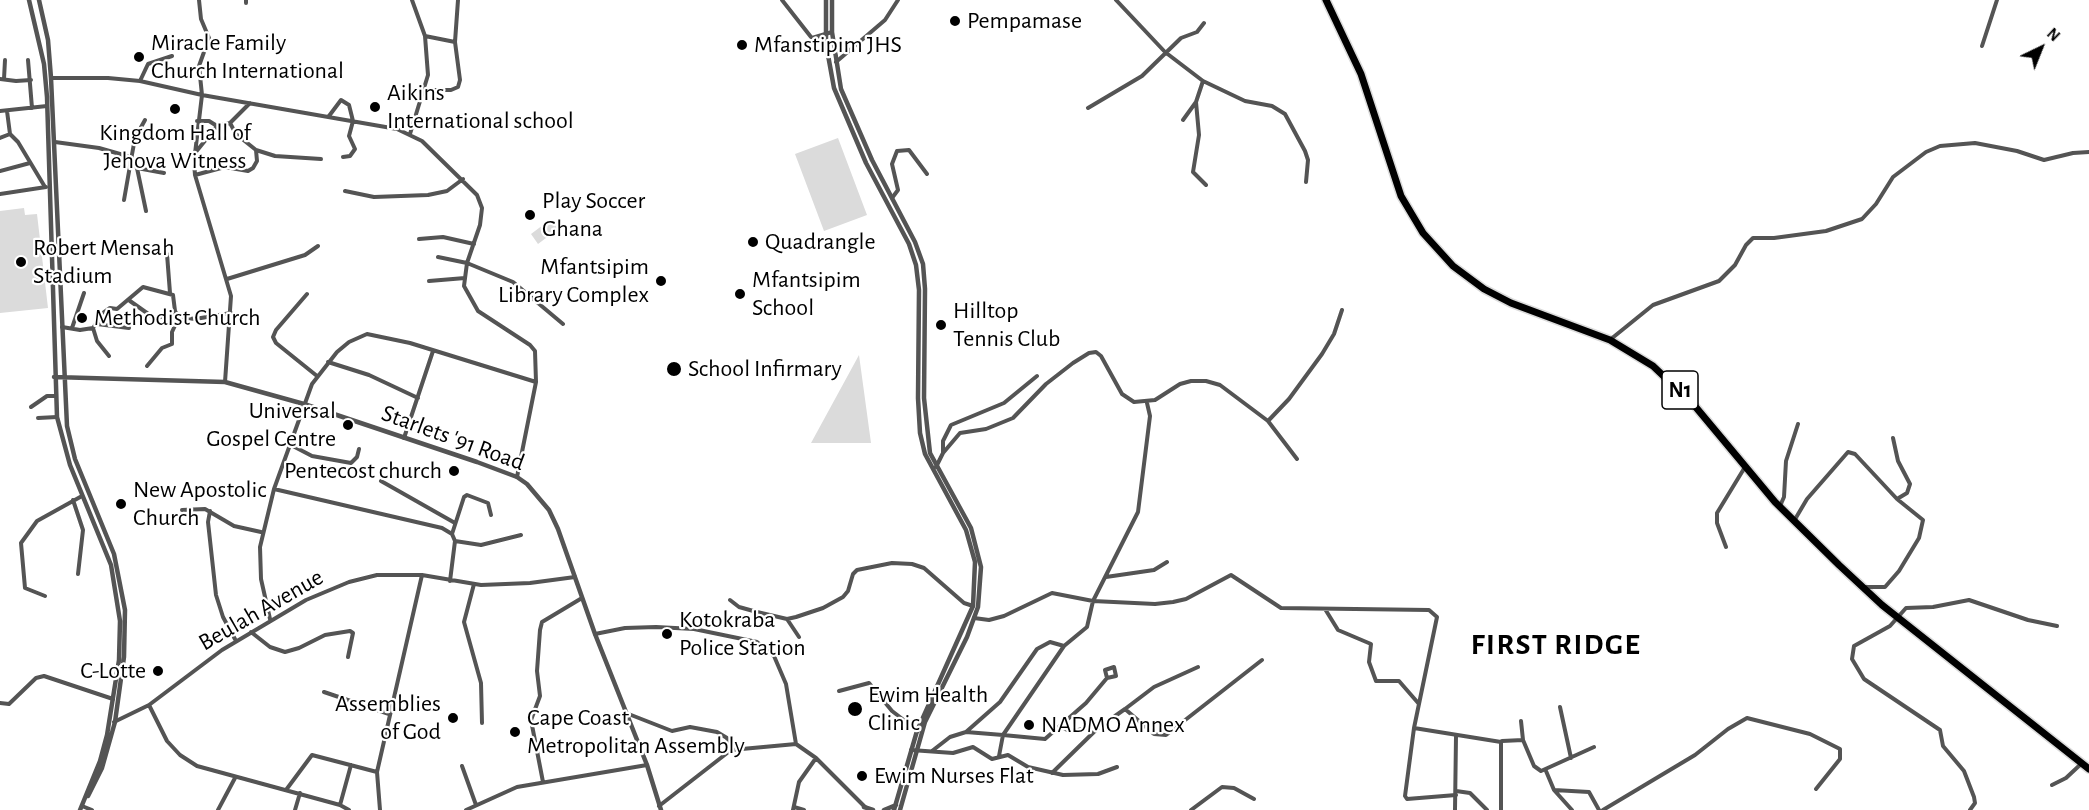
<!DOCTYPE html>
<style>
body{margin:0}
#map{position:relative;width:2089px;height:810px;overflow:hidden;background:#fff;font-family:"Alegreya Sans",sans-serif}
canvas{display:block}
.north{position:absolute;left:2011px;top:18px;width:60px;height:60px;-webkit-text-stroke:4px #fff;paint-order:stroke;rotate:43deg;font-size:16px;font-weight:700;line-height:24px;text-align:center;color:#000}
.north::after{content:'';display:block;margin:auto;width:21px;height:27px;background:#000;clip-path:polygon(50% 0,100% 100%,50% 72%,0 100%)}
</style>
<div id="map">
<canvas width="2089" height="810"></canvas>
<div class="north">N</div>
</div>
<script>
const g = document.querySelector('canvas').getContext('2d');
g.lineJoin = 'round';
function fill(path, color) {
  g.fillStyle = color;
  g.fill(path, 'evenodd');
}
function toPath(rows) {
  const path = new Path2D();
  for (const r of rows) {
    path.moveTo(r[0], r[1]);
    for (let i = 2; i < r.length; i += 2) path.lineTo(r[i], r[i + 1]);
  }
  return path;
}
function strokePath(path, color, width, dash) {
  g.strokeStyle = color;
  g.lineWidth = width;
  g.lineCap = dash ? 'butt' : 'round';
  g.setLineDash(dash || []);
  g.stroke(path);
}
function write(font, color, halo, rows, align = 'center') {
  g.font = font + ' "Alegreya Sans",sans-serif';
  g.lineWidth = 4.5;
  g.setLineDash([]);
  g.textBaseline = 'middle';
  g.strokeStyle = halo;
  g.fillStyle = color;
  for (const [text, x, y, turn = 0] of rows) {
    g.save();
    g.translate(x, y);
    g.rotate((+turn || 0) * Math.PI / 180);
    g.textAlign = isNaN(turn) ? turn : align;
    if (halo) g.strokeText(text, 0, 0);
    g.fillText(text, 0, 0);
    g.restore();
  }
}
fill(toPath([
 [838,138,867,215,824,231,795,154],
 [24,208,25,215,37,214,48,308,0,313,0,211],
 [551,219,558,229,538,244,531,234],
 [859,355,871,443,811,443]
]), '#dbdbdb');
const trunk = toPath([
 [1326,0,1361,74,1401,196,1423,233,1453,266,1484,289,1511,303,1610,340,1653,366,1694,405,1775,502,1839,565,1882,605,2089,769]
]);
strokePath(trunk, '#dbdbdb', 10);
strokePath(toPath([
 [782,0,811,37,826,44],
 [1116,0,1165,52,1203,81,1245,101,1272,106,1285,114,1305,151,1308,160,1306,182],
 [246,3,246,0],
 [425,36,455,42,460,80,458,87,451,90,426,90],
 [812,38,832,32],
 [455,42,458,0],
 [1982,46,1997,0],
 [28,60,32,108],
 [836,62,885,20,898,0],
 [51,78,108,78,140,81,202,95,199,66,209,38,201,19,199,0],
 [0,79,16,81,31,80],
 [4,79,5,60],
 [140,81,148,64,172,56],
 [1203,81,1196,102,1199,135,1193,172,1206,185],
 [1088,108,1142,76,1181,38,1197,32,1204,23],
 [0,111,47,106],
 [7,111,10,134],
 [329,116,341,100,349,105,353,121,349,136,355,149,350,156,343,157],
 [145,120,135,138,131,160,137,168,146,211],
 [1183,120,1196,102],
 [197,121,209,121,217,126,230,123,250,103],
 [230,123,236,134,256,150,275,156,321,159],
 [410,134,428,75,425,36,412,0],
 [0,138,10,134,18,142,45,187],
 [55,142,99,148,127,156,131,160,124,200],
 [195,153,217,126],
 [137,168,164,173],
 [0,171,30,163],
 [195,175,225,167,248,171,253,168,257,161,256,150],
 [345,191,374,197,428,195,447,191,463,179],
 [0,194,46,187],
 [892,198,898,190,892,164,897,151,909,150,927,174],
 [419,239,443,237,474,244],
 [167,254,170,293],
 [438,257,467,263,513,282,563,324],
 [227,279,305,255,318,246],
 [429,281,465,278],
 [307,294,276,330,273,337,276,343,317,376],
 [130,301,154,318,176,315],
 [97,324,129,328],
 [62,327,80,330,93,328,103,313,110,308,117,309,143,287,173,295,175,311,179,317,195,319,231,313],
 [72,328,84,293],
 [93,328,97,341,109,356],
 [1611,339,1653,305,1719,281,1735,265,1746,245,1753,238,1774,238,1826,231,1862,219,1876,204,1893,177,1926,152,1940,146,1975,143,2017,151,2044,160,2073,153,2089,152],
 [328,362,369,375,418,398],
 [147,366,162,348,172,344,172,332,179,317],
 [225,382,231,296,195,175,194,162,202,95,397,129,422,141,477,195,482,208,480,225,467,263,464,286,478,311,530,345,535,351,536,382,517,477],
 [31,407,47,396,55,396],
 [38,418,57,417],
 [1268,421,1289,399,1322,354,1334,334,1342,310],
 [404,438,433,351],
 [1893,438,1898,461,1910,484,1907,493,1897,499],
 [289,444,312,456,351,463,357,457,359,449],
 [943,453,943,441,951,425,1004,403,1037,376],
 [936,467,943,453,960,433,986,429,1013,418,1046,384,1073,363,1089,353,1096,352,1101,356,1122,394,1134,402,1155,400,1180,384,1191,381,1206,381,1220,385,1268,421,1297,459],
 [381,481,455,523],
 [274,489,312,384,337,352,349,342,367,334,410,343,536,382],
 [73,500,83,530,78,574],
 [1780,506,1784,497,1786,461,1798,424],
 [182,510,205,509,234,526,261,532],
 [210,511,208,522,216,595,223,617,236,641],
 [1794,521,1807,499,1848,452,1855,454,1897,499,1923,520,1919,538,1899,571,1885,587,1864,587],
 [452,534,464,497,467,495,488,503,491,515],
 [455,541,481,545,521,535],
 [1726,547,1717,523,1717,513,1745,467],
 [422,575,481,585,530,583,575,577],
 [1106,577,1154,570,1167,562],
 [474,584,464,622,481,683,482,723],
 [45,596,25,588,21,543,37,521,82,496],
 [730,600,739,607,757,612,787,619,796,617,823,608,843,597,848,591,853,574,857,570,892,563,912,564,924,568,964,603,973,606],
 [1325,609,1338,630,1371,644,1369,662,1376,681,1399,681,1419,704],
 [974,618,989,620,1004,616,1052,593,1093,601,1155,604,1173,602,1186,599,1231,575,1281,608,1429,610,1437,617,1414,728,1501,742,1501,810],
 [270,619,261,579,260,547,274,489,442,528,452,534,455,541,450,581],
 [787,619,799,637],
 [251,632,270,647,285,652,299,648,325,635,350,631,353,633,348,657],
 [595,634,625,628,656,627,694,629,757,642,774,656,786,684,796,744],
 [839,691,869,683,892,711,918,731],
 [324,692,389,714],
 [0,703,9,704,36,678,44,676,113,699],
 [149,705,167,741,180,755,197,766,340,805,349,810],
 [1560,707,1571,758],
 [1125,709,1154,687,1198,667],
 [626,713,672,731,690,727,717,732,727,738,731,750,796,744,816,758,865,807],
 [1521,721,1523,740,1534,766,1541,771,1594,747],
 [114,722,149,705,222,650,306,600,349,582,377,575,422,575,377,772,380,810],
 [1060,726,1071,732,1101,724],
 [1414,728,1405,796,1407,799,1456,795],
 [966,732,1000,702,1037,649,1050,642,1064,646],
 [1502,741,1523,740],
 [911,750,953,753,973,747,992,759,1008,755,1028,767,1063,775,1098,774,1117,767],
 [932,751,950,737,966,732,1003,735,1064,646,1087,627,1093,601,1138,512,1150,416,1147,403],
 [999,756,1003,735,1045,739,1086,703,1107,678,1116,676,1114,667,1105,670,1107,678],
 [462,766,476,805],
 [1546,771,1554,790,1572,810],
 [1052,773,1098,728,1125,709,1154,734,1166,735,1262,660],
 [543,782,531,720,540,696,537,671,540,630,542,622,582,598],
 [2052,785,2066,778,2081,764],
 [286,790,312,755,377,772],
 [1554,790,1589,792,1599,810],
 [1456,791,1470,793,1487,810],
 [340,805,351,765],
 [82,806,92,810],
 [659,806,731,750],
 [794,807,804,810],
 [218,810,235,778],
 [295,810,300,793],
 [466,810,517,787,647,765],
 [793,810,799,782,816,758],
 [1191,810,1222,787,1234,788,1254,799],
 [1455,810,1456,736],
 [1603,810,1695,755,1728,729,1747,718,1810,734,1840,749,1840,759,1816,789],
 [1970,810,1975,803,1974,797,1964,771,1943,746,1940,730,1864,679,1852,659,1854,646,1890,626,1906,608,1933,607,1969,600,2028,620,2057,626]
]), '#545454', 4);
strokePath(toPath([
 [29,0,44,64,47,97,57,417,70,465,111,565,120,621,119,660,107,735,100,761,80,810],
 [39,0,48,40,51,78,67,426,75,459,114,554,125,610,124,657,115,722,102,768,88,796],
 [826,0,826,44,834,88,866,163,909,244,916,265,919,290,918,398,920,433,925,454,966,530,975,562,973,606,917,731,894,810],
 [832,0,832,32,841,89,872,160,915,242,923,264,925,289,924,398,930,453,971,528,981,567,978,607,967,637,925,722,900,810],
 [54,377,225,382,304,404,477,462,517,477,527,484,549,510,558,529,595,634,647,765,661,810],
 [864,807,873,810],
 [884,810,896,805]
]), '#545454', 4.5);
strokePath(trunk, '#000', 7);
for (const [x, y, r, color] of [
 [955,21,6,"#000"],
 [742,45,6,"#000"],
 [139,57,6,"#000"],
 [375,107,6,"#000"],
 [175,109,6,"#000"],
 [530,215,6,"#000"],
 [753,242,6,"#000"],
 [21,262,6,"#000"],
 [661,281,6,"#000"],
 [740,294,6,"#000"],
 [82,318,6,"#000"],
 [941,325,6,"#000"],
 [674,369,8,"#000"],
 [348,425,6,"#000"],
 [454,471,6,"#000"],
 [121,504,6,"#000"],
 [667,634,6,"#000"],
 [158,671,6,"#000"],
 [855,709,8,"#000"],
 [453,718,6,"#000"],
 [1029,725,6,"#000"],
 [515,732,6,"#000"],
 [862,776,6,"#000"]
]) {
  const dot = new Path2D();
  dot.arc(x, y, r, 0, 2 * Math.PI);
  g.fillStyle = color;
  g.fill(dot);
  strokePath(dot, '#fff', 2);
}
for (const [x, y, w] of [
 [1680,390,36]
]) {
  const box = new Path2D();
  box.roundRect(x - w / 2, y - 19, w, 38, 4.5);
  g.fillStyle = '#fff';
  g.fill(box);
  strokePath(box, '#000', 1.5);
}
write('bold 22px', '#000', null, [
 ["N1",1680,390]
]);
write('24px', '#000', '#fff', [
 ["Pempamase",967,21],
 ["Miracle Family",151,43],
 ["Church International",151,71],
 ["Mfanstipim JHS",754,45],
 ["Aikins",387,93],
 ["International school",387,121],
 ["Kingdom Hall of",175,133,"center"],
 ["Jehova Witness",175,161,"center"],
 ["Play Soccer",542,201],
 ["Ghana",542,229],
 ["Quadrangle",765,242],
 ["Robert Mensah",33,248],
 ["Stadium",33,276],
 ["Mfantsipim",649,267,"right"],
 ["Library Complex",649,295,"right"],
 ["Mfantsipim",752,280],
 ["School",752,308],
 ["Hilltop",953,311],
 ["Tennis Club",953,339],
 ["Methodist Church",94,318],
 ["School Infirmary",688,369],
 ["Universal",336,411,"right"],
 ["Gospel Centre",336,439,"right"],
 ["Pentecost church",442,471,"right"],
 ["New Apostolic",133,490],
 ["Church",133,518],
 ["Kotokraba",679,620],
 ["Police Station",679,648],
 ["C-Lotte",146,671,"right"],
 ["Ewim Health",868,695],
 ["Clinic",868,723],
 ["Assemblies",441,704,"right"],
 ["of God",441,732,"right"],
 ["Cape Coast",527,718],
 ["Metropolitan Assembly",527,746],
 ["NADMO Annex",1041,725],
 ["Ewim Nurses Flat",874,776]
], 'left');
write('24px', '#000', '#fff', [
 ["Starlets '91 Road",453,438,20],
 ["Beulah Avenue",261,610,-30]
]);
g.letterSpacing = '1.5px';
write('bold 30px', '#000', '#fff', [
 ["FIRST RIDGE",1556,645]
]);
g.letterSpacing = '0px';
</script>
